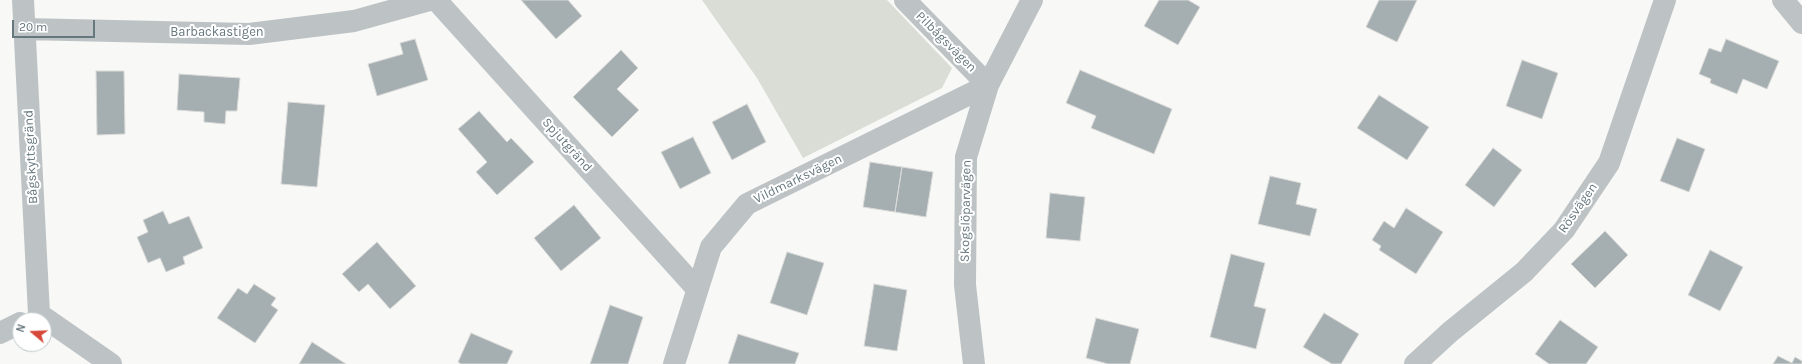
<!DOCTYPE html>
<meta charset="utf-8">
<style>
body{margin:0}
#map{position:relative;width:1802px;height:364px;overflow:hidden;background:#f8f8f6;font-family:Karla,sans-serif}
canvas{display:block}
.north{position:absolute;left:12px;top:312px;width:40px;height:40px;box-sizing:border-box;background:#fff;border:1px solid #c2c9cb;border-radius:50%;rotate:289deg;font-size:11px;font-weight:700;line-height:16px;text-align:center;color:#66777e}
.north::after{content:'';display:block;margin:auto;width:14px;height:18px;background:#d54839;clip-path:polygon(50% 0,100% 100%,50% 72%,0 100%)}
.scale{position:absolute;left:12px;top:20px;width:83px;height:18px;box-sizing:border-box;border:2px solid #66777e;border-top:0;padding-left:5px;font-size:12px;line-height:14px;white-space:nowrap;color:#66777e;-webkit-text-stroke:3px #fff;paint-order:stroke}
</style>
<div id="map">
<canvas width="1802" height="364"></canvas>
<div class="north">N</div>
<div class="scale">20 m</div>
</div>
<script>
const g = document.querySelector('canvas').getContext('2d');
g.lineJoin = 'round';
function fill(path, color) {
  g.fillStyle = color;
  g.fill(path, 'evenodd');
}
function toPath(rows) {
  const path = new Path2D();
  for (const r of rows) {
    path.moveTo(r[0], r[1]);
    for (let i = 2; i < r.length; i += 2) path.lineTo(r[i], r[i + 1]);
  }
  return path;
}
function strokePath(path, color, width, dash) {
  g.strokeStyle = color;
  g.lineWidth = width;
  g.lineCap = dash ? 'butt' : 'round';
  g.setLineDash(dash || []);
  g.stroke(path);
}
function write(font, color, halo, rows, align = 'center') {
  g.font = font + ' Karla,sans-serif';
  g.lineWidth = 4;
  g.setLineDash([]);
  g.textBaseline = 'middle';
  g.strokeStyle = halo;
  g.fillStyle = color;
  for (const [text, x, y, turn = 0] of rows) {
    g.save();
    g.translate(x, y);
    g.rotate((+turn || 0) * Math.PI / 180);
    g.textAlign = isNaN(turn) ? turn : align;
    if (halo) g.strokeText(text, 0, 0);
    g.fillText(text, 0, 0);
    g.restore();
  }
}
fill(toPath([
 [702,0,887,0,952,68,942,88,803,158,757,78]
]), '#d9ddd5');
const building = toPath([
 [521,0,568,0,582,16,556,39,521,0],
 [1159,0,1188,0,1200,7,1178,45,1144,26,1159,0],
 [1379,0,1417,0,1397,42,1366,27,1379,0],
 [415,39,428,80,377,96,368,64,403,54,400,43,415,39],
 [1726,39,1779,61,1767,89,1743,79,1737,94,1710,83,1711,79,1699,74,1709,48,1721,52,1726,39],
 [621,50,638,68,617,89,639,110,612,137,573,97,621,50],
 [1522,60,1558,73,1542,119,1506,106,1522,60],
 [1080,70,1172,109,1154,154,1091,128,1096,116,1066,103,1080,70],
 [96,71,124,71,125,134,97,135,96,71],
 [179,74,240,78,237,111,226,111,225,124,204,122,204,112,177,110,179,74],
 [1379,95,1429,127,1407,160,1357,128,1379,95],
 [288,102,325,105,317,187,281,184,288,102],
 [747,104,766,142,732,160,712,122,747,104],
 [479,111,507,142,511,138,534,162,497,195,476,172,487,162,458,129,479,111],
 [693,137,711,173,680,189,661,152,693,137],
 [1677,138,1705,149,1689,192,1660,181,1677,138],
 [1493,148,1522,170,1494,207,1465,185,1493,148],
 [870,162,902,167,895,212,863,207,870,162],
 [902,167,933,172,926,217,895,212,902,167],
 [1270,176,1301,183,1296,204,1317,209,1310,236,1258,224,1270,176],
 [1050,193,1085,197,1080,241,1046,238,1050,193],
 [574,205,601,238,561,271,534,238,574,205],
 [1406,208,1443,232,1416,274,1379,250,1381,246,1372,240,1384,221,1394,228,1406,208],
 [163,211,169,224,189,216,203,248,183,257,185,264,166,272,160,258,148,263,137,237,148,232,143,220,163,211],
 [1605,231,1628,255,1595,288,1571,264,1605,231],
 [377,242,416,286,390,309,368,284,359,292,342,274,377,242],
 [1710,250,1743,267,1720,311,1688,295,1710,250],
 [787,252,824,263,807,315,770,303,787,252],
 [1231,254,1265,263,1254,306,1266,309,1256,349,1210,337,1231,254],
 [254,284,276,298,271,305,278,310,255,343,217,318,238,288,247,294,254,284],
 [874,284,907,290,897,351,864,346,874,284],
 [610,305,643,317,628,364,590,364,610,305],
 [1324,313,1359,334,1341,364,1332,364,1303,347,1324,313],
 [1096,318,1139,329,1130,364,1108,364,1086,358,1096,318],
 [1560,320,1598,347,1586,364,1549,364,1535,354,1560,320],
 [471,333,513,351,507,364,461,364,458,362,471,333],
 [738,334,799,353,795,364,728,364,738,334],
 [312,342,346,364,299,364,312,342],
 [1778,356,1792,363,1795,357,1802,361,1802,364,1773,364,1778,356]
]);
fill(building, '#a5afb2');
strokePath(building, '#dadad8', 1);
strokePath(toPath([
 [23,0,39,314],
 [436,0,697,289],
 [1783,0,1802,23],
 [24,29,249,34,354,21,430,0],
 [39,314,111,364],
 [0,333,20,323],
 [674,364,711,247,747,204,988,85,905,0],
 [974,364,965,285,966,157,988,85,1032,0],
 [1415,364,1450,332,1524,272,1564,230,1609,163,1665,0]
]), '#bdc3c5', 22);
write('13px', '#66777e', '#fff', [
 ["Barbackastigen",217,32],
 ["Pilbågsvägen",946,42,45],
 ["Spjutgränd",567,145,48],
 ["Bågskyttsgränd",31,157,-93],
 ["Vildmarksvägen",798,179,-26],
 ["Rösvägen",1578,208,-55],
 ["Skogslöparvägen",966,211,-89]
]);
</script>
